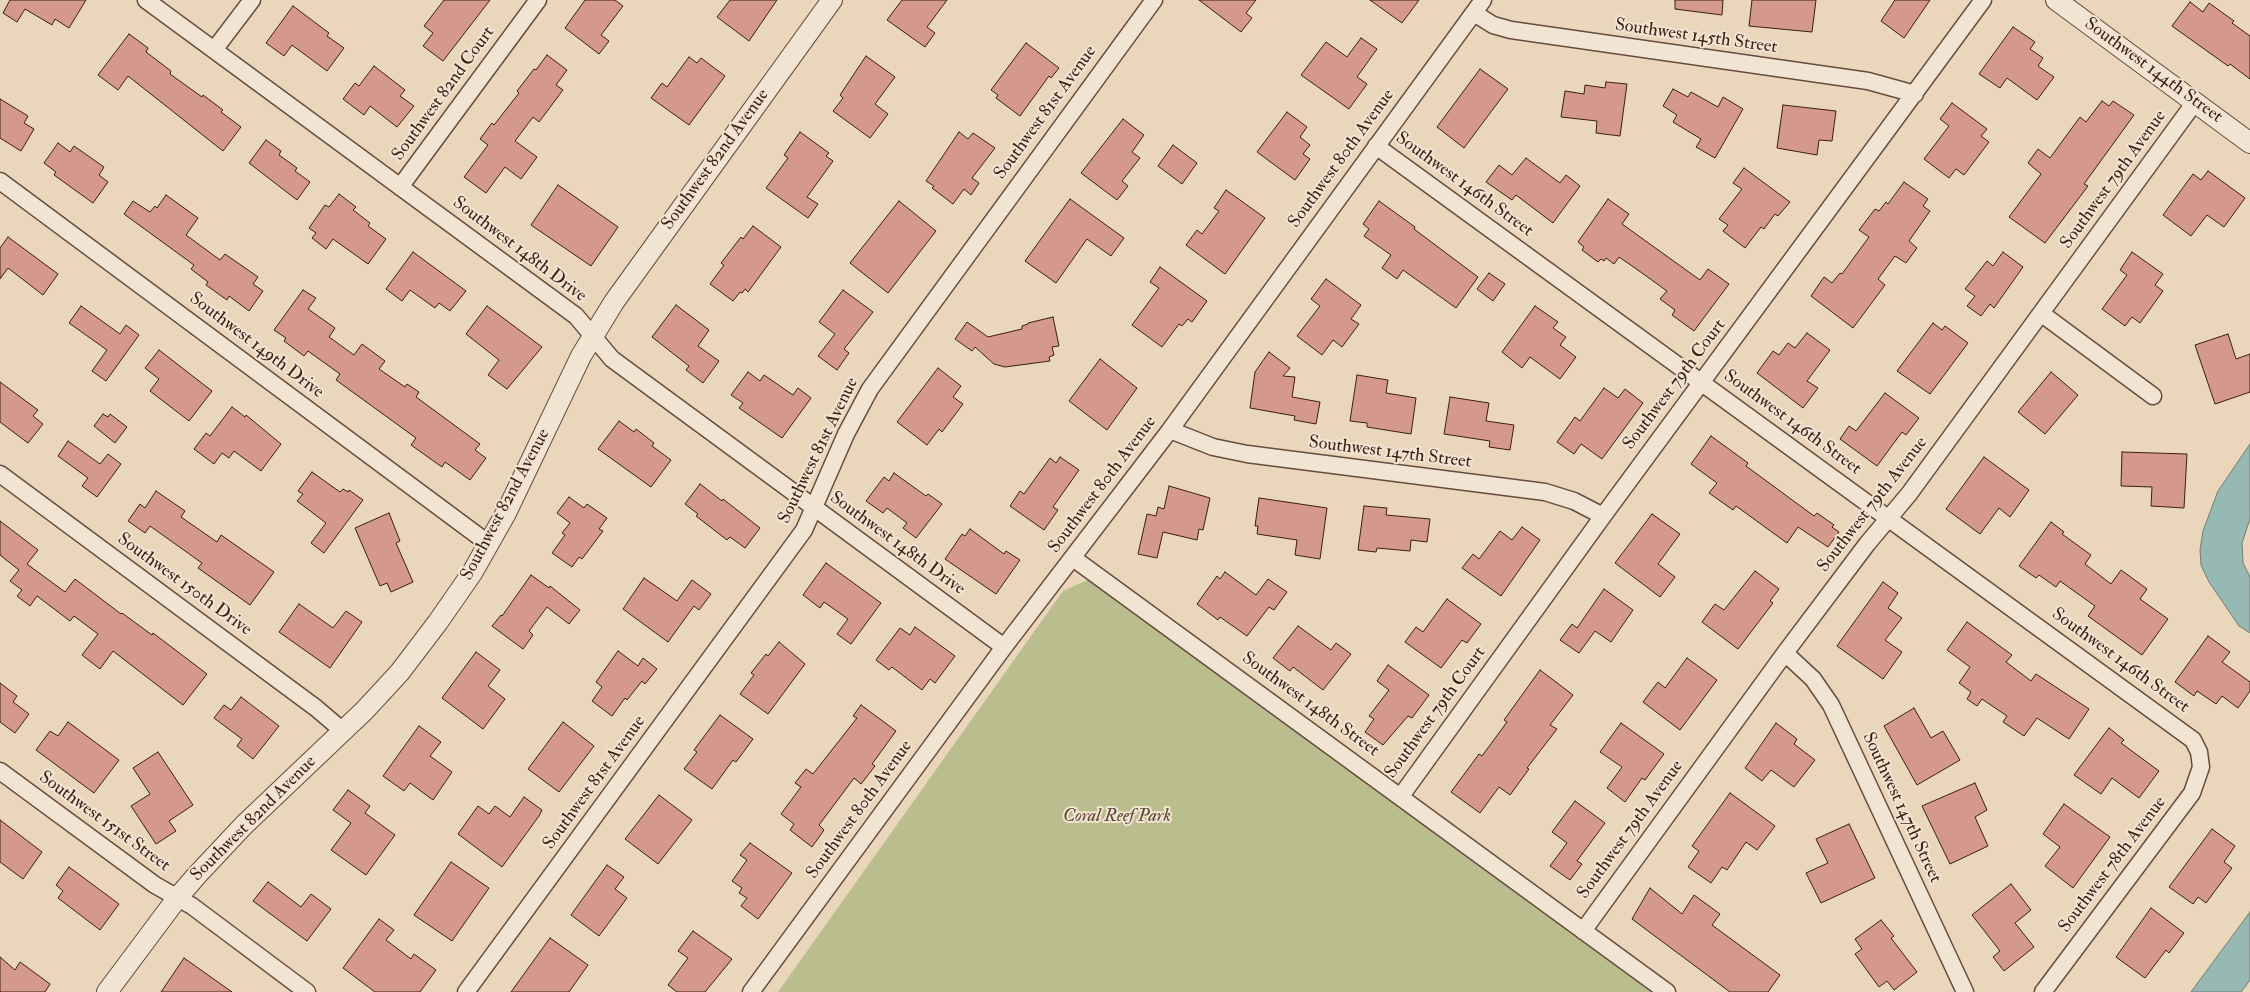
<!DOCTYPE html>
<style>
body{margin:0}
canvas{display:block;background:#e9d6bb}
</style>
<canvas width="2250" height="992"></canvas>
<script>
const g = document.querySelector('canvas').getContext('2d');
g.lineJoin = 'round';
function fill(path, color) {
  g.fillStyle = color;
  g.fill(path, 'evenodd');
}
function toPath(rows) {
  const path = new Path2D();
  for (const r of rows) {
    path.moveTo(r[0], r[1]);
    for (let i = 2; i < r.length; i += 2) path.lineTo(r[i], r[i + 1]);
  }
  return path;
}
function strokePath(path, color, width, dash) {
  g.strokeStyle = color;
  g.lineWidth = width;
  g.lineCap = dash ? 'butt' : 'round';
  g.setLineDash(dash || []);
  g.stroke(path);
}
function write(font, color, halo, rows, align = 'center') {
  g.font = font + ' "IM FELL Double Pica",serif';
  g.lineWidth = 4;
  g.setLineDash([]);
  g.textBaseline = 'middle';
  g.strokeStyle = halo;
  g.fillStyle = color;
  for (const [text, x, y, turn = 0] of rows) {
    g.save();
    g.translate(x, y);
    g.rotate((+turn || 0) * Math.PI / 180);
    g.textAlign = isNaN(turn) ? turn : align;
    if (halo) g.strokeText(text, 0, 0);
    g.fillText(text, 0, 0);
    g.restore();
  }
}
fill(toPath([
 [1092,578,1301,735,1654,992,778,992,1063,591]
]), '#babd8e');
const water = toPath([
 [2250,444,2250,519,2242,543,2243,563,2250,577,2250,633,2239,626,2209,582,2201,565,2200,550,2203,531,2218,491,2250,444],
 [2250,912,2250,980,2241,992,2191,992,2250,912]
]);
fill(water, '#97b9b4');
strokePath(water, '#727b73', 1);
const building = toPath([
 [10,0,86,0,69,28,55,19,52,25,25,9,17,22,3,13,10,0],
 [444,0,490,0,443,61,423,46,433,33,424,26,444,0],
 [585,0,615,0,623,6,601,35,609,41,599,54,565,28,585,0],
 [730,0,777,0,749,41,717,17,730,0],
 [902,0,947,0,927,27,935,33,925,47,887,20,902,0],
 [1199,0,1256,0,1246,13,1252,18,1241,32,1199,0],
 [1370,0,1419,0,1402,23,1370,0],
 [1675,0,1723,0,1722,15,1675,9,1675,0],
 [1752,0,1816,0,1812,32,1749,26,1752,0],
 [1895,0,1930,0,1904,38,1881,21,1895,0],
 [2190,2,2203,12,2209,3,2234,21,2232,23,2250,36,2250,79,2230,64,2228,66,2172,26,2190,2],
 [293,6,329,33,327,36,344,48,327,71,292,45,284,56,266,43,293,6],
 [2013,27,2035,42,2030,49,2043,58,2038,66,2054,77,2037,100,2007,78,2000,88,1979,74,2013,27],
 [129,34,148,48,146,52,171,71,170,74,202,97,203,95,223,110,221,112,241,127,223,151,128,76,118,90,98,75,129,34],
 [1361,38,1377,49,1357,77,1367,84,1349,109,1301,75,1326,42,1347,57,1361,38],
 [1026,43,1059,68,1051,78,1049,76,1020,116,996,98,998,95,991,90,1026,43],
 [547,55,567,70,556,85,563,90,539,122,533,117,515,141,537,157,521,179,505,167,486,193,464,177,488,145,480,139,492,123,494,125,519,93,517,91,534,69,536,70,547,55],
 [866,56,895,77,875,104,888,114,870,138,833,111,843,98,840,95,866,56],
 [689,57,697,63,701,58,725,76,689,125,651,98,662,83,667,87,689,57],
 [374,66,405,90,400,96,414,106,397,127,370,106,364,115,343,99,355,83,359,86,374,66],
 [1480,69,1508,89,1464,148,1437,127,1480,69],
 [1606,82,1627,84,1620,136,1596,133,1597,121,1561,117,1565,91,1584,94,1585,85,1605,88,1606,82],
 [1673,89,1688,97,1691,92,1718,107,1723,97,1743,109,1715,158,1696,147,1701,139,1673,122,1677,115,1663,106,1673,89],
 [0,99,28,116,24,123,34,129,21,151,0,138,0,99],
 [2102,101,2109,106,2113,101,2134,115,2084,184,2088,186,2045,243,2009,217,2041,174,2028,163,2038,149,2050,158,2080,117,2086,122,2102,101],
 [1952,103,1987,129,1981,136,1989,142,1964,175,1956,169,1949,178,1924,159,1949,126,1940,119,1952,103],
 [1783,105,1836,111,1832,141,1819,140,1817,155,1777,148,1783,105],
 [1287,112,1307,127,1300,137,1310,145,1303,154,1310,159,1295,180,1257,152,1287,112],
 [1123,119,1144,135,1132,152,1140,158,1122,181,1128,186,1117,200,1081,173,1123,119],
 [800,132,829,153,826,156,833,161,807,197,818,204,808,218,766,188,788,158,784,155,800,132],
 [959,132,968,139,973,133,995,148,972,178,979,183,971,195,964,189,953,204,932,188,934,186,926,181,959,132],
 [266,140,281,151,279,155,297,168,295,171,310,182,297,200,249,163,266,140],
 [58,143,70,152,74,146,104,167,99,175,108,182,93,203,54,175,56,172,44,163,58,143],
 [1173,145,1197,163,1182,184,1158,166,1173,145],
 [1526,158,1560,183,1566,175,1580,186,1553,223,1516,195,1512,200,1486,182,1499,165,1512,175,1526,158],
 [1744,168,1790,202,1778,216,1775,214,1764,229,1761,227,1745,248,1723,231,1728,225,1719,219,1742,189,1733,183,1744,168],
 [2208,171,2245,198,2224,227,2207,215,2191,236,2163,215,2193,174,2201,180,2208,171],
 [1904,182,1928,199,1923,206,1930,211,1909,241,1917,248,1906,263,1895,256,1878,279,1885,285,1853,328,1811,296,1824,277,1832,283,1840,273,1842,274,1869,237,1859,230,1875,209,1879,211,1886,202,1888,204,1904,182],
 [558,185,618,227,591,266,531,225,558,185],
 [1226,190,1265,218,1225,274,1186,245,1197,230,1202,234,1219,211,1214,208,1226,190],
 [339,194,356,207,353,210,370,223,368,226,386,239,368,264,333,239,326,249,312,238,316,233,309,228,325,205,329,207,339,194],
 [166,195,198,218,186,235,220,260,225,254,258,277,253,284,263,291,249,311,229,296,227,300,206,285,208,282,191,269,194,265,124,214,133,201,150,212,155,206,157,208,166,195],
 [1070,199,1124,238,1111,256,1087,239,1056,283,1025,261,1070,199],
 [1608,199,1629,214,1622,224,1700,280,1708,269,1729,284,1694,331,1672,315,1675,310,1660,299,1667,291,1635,268,1619,257,1614,264,1606,258,1604,261,1601,259,1598,262,1582,250,1584,247,1578,242,1608,199],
 [899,201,936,231,888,293,850,263,899,201],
 [1379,201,1415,227,1414,229,1478,277,1456,308,1403,270,1397,279,1382,268,1391,255,1364,236,1369,229,1363,224,1379,201],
 [753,226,781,247,748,292,745,289,742,293,740,292,733,301,710,284,724,265,721,263,741,237,743,239,753,226],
 [8,237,58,274,43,295,8,268,0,279,0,248,8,237],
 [413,252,466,291,450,311,439,303,435,308,410,290,402,301,386,289,413,252],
 [2003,252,2023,267,1994,308,1990,304,1981,316,1967,306,1975,296,1965,289,1987,261,1993,266,2003,252],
 [2132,252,2163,274,2155,285,2163,291,2140,323,2132,317,2125,326,2102,309,2127,275,2120,270,2132,252],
 [1160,267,1207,301,1192,322,1188,319,1182,326,1179,324,1162,347,1132,325,1159,288,1150,282,1160,267],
 [1489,273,1505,284,1493,301,1477,289,1489,273],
 [1326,279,1361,305,1351,319,1359,324,1342,347,1333,340,1322,355,1297,336,1320,306,1311,299,1326,279],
 [303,290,316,298,308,309,335,328,329,337,354,355,362,344,385,361,379,369,405,387,407,384,419,392,416,397,480,444,475,450,486,458,470,480,445,462,442,467,411,445,416,438,336,380,340,374,308,351,304,356,284,341,286,338,274,330,303,290],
 [843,290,873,312,844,349,849,353,837,370,818,356,835,334,819,322,843,290],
 [676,305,709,330,698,346,719,361,703,383,686,370,689,366,652,337,676,305],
 [81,306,120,334,126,325,139,335,106,381,92,371,107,350,69,323,81,306],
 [487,306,542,347,507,389,488,375,499,360,466,334,487,306],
 [1535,306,1558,322,1553,328,1566,337,1560,345,1576,357,1560,379,1530,357,1522,368,1502,352,1535,306],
 [1053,317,1059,346,1052,347,1054,355,1049,357,1050,361,1005,367,994,364,975,347,972,351,955,339,967,322,988,337,1022,329,1022,326,1028,324,1028,323,1053,317],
 [1933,323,1942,330,1945,326,1968,343,1930,394,1897,371,1933,323],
 [1807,333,1830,350,1807,381,1818,388,1803,408,1757,373,1773,351,1779,355,1788,343,1795,348,1807,333],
 [2228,334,2236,359,2250,354,2250,392,2215,404,2195,345,2228,334],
 [159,350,212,391,189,421,150,391,159,379,145,368,159,350],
 [1269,352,1290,368,1283,376,1295,377,1292,397,1320,402,1316,424,1294,420,1295,416,1250,408,1255,372,1269,352],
 [1100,359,1137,388,1107,430,1069,401,1100,359],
 [938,368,961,386,953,397,963,404,942,432,939,429,927,445,897,422,938,368],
 [748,372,760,381,764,375,793,395,798,388,811,398,782,438,739,408,743,403,731,395,748,372],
 [2051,372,2078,395,2045,434,2018,412,2051,372],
 [1357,375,1388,380,1386,393,1416,398,1411,434,1367,427,1367,423,1350,421,1357,375],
 [0,382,38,410,33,416,43,424,28,443,0,422,0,382],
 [1604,388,1618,398,1625,389,1643,403,1602,459,1581,444,1574,454,1557,442,1575,417,1580,421,1604,388],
 [1885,393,1919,418,1906,435,1902,432,1877,466,1840,439,1849,426,1856,431,1885,393],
 [1450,397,1489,403,1486,421,1514,425,1510,450,1489,447,1490,441,1444,434,1450,397],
 [232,407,245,417,246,415,281,444,261,471,234,451,229,458,222,453,214,464,194,449,206,433,210,436,232,407],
 [103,414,108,417,110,414,127,427,115,443,94,426,103,414],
 [619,421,634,432,636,429,654,443,652,446,671,460,651,487,598,449,619,421],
 [1711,436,1748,463,1746,466,1814,516,1817,513,1834,525,1832,527,1839,532,1828,547,1798,527,1787,543,1736,506,1733,510,1709,493,1717,483,1691,464,1711,436],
 [68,441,100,464,108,454,121,464,97,497,82,486,88,478,58,456,68,441],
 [2122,452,2187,454,2184,508,2151,506,2152,487,2121,486,2122,452],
 [1060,457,1079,470,1053,507,1058,510,1044,530,1010,506,1020,491,1024,494,1050,458,1056,463,1060,457],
 [1984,457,2029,490,2010,517,1999,508,1980,534,1946,509,1984,457],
 [312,472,340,492,343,489,348,492,349,490,363,500,324,553,311,543,326,523,297,501,303,494,298,491,312,472],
 [894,473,926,496,928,494,942,504,916,538,903,528,907,523,887,508,883,513,866,501,884,477,889,481,894,473],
 [700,484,722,501,723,499,760,528,745,548,730,537,727,540,696,516,698,514,685,504,700,484],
 [1169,486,1210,498,1203,530,1199,529,1197,540,1163,532,1157,558,1138,554,1147,514,1156,516,1158,507,1164,509,1169,486],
 [156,491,185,511,181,517,217,542,221,535,274,572,250,605,198,568,202,563,150,526,145,533,128,521,140,504,145,508,156,491],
 [569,497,584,508,587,504,607,518,599,529,603,531,582,559,579,557,572,567,552,553,565,535,562,533,570,523,557,513,569,497],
 [1259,498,1327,508,1320,559,1295,555,1297,540,1257,534,1258,526,1255,526,1259,498],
 [1364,506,1387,508,1386,515,1430,519,1427,542,1411,540,1410,551,1377,548,1376,552,1358,550,1364,506],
 [389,513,400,541,396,543,413,582,391,592,387,583,380,586,355,528,389,513],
 [1652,514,1680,534,1658,564,1675,577,1660,597,1615,563,1652,514],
 [0,521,38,550,27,564,65,592,75,579,121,614,122,613,152,635,153,633,207,674,183,705,113,651,100,669,82,655,98,634,74,616,70,621,37,596,30,606,17,596,22,590,10,581,19,570,0,555,0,521],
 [2051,522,2064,532,2062,534,2091,555,2085,564,2111,584,2121,570,2147,589,2140,599,2168,619,2142,655,2088,616,2095,606,2060,581,2056,587,2039,575,2036,578,2019,566,2051,522],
 [1522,527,1540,540,1501,596,1462,568,1473,554,1479,559,1500,531,1512,540,1522,527],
 [970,529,1004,554,1006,551,1020,560,996,594,945,559,962,534,965,536,970,529],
 [826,563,881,603,851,644,837,634,848,619,824,602,820,608,803,595,826,563],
 [1755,571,1779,589,1770,601,1773,603,1738,649,1702,622,1715,604,1724,610,1755,571],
 [1225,572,1256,595,1268,579,1287,592,1274,610,1269,607,1247,636,1220,617,1218,620,1197,604,1217,576,1220,579,1225,572],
 [531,575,549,588,550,586,580,610,569,624,547,607,529,631,533,635,523,649,492,626,501,615,502,616,531,575],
 [644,578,677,601,692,580,711,594,699,610,694,606,668,642,623,609,644,578],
 [1883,582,1898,593,1888,608,1902,618,1885,640,1902,652,1883,679,1837,646,1883,582],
 [1604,589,1633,610,1611,642,1595,631,1579,653,1560,640,1572,624,1577,628,1604,589],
 [1447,599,1481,624,1467,643,1462,640,1441,668,1405,642,1416,627,1423,632,1447,599],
 [299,604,333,628,346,611,362,622,330,668,279,632,299,604],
 [1967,622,2012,655,2006,662,2031,681,2036,674,2089,709,2069,739,2037,718,2024,736,2003,722,2007,716,1982,699,1977,706,1967,699,1971,692,1959,683,1970,667,1947,650,1967,622],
 [1298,626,1331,650,1336,643,1351,654,1323,690,1293,667,1290,671,1273,658,1298,626],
 [915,627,955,656,935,683,930,679,922,690,892,667,889,670,876,660,900,628,910,635,915,627],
 [2208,636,2230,652,2222,662,2250,682,2250,691,2238,708,2222,696,2216,704,2197,691,2194,696,2175,682,2208,636],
 [779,642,805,664,768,714,740,694,754,675,751,673,766,654,768,656,779,642],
 [618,651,638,666,643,658,657,669,645,684,642,681,627,700,625,698,612,716,592,701,602,687,596,682,618,651],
 [476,652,500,670,488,686,505,699,483,729,442,698,476,652],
 [1687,658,1717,680,1680,730,1643,702,1658,682,1665,688,1687,658],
 [1388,665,1429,695,1412,718,1408,716,1383,745,1365,732,1374,719,1369,716,1389,690,1377,681,1388,665],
 [1540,670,1573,695,1550,725,1557,729,1527,768,1529,769,1510,795,1499,787,1480,813,1451,792,1479,754,1482,756,1507,722,1504,720,1540,670],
 [0,683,17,696,13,702,29,714,15,733,0,722,0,683],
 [241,697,279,726,253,759,237,746,242,739,214,718,224,705,231,710,241,697],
 [861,705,896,731,872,764,875,766,861,784,854,778,819,825,824,830,812,847,790,830,794,824,781,814,801,787,795,783,806,769,813,774,857,718,853,716,861,705],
 [1914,708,1931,738,1943,731,1960,760,1917,785,1884,726,1914,708],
 [720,715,753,739,736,762,733,760,712,789,684,769,697,752,694,750,720,715],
 [68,722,119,760,94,793,36,750,50,731,58,736,68,722],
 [563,722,594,746,559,792,528,769,563,722],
 [1621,723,1664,754,1645,780,1642,778,1625,802,1607,788,1622,767,1600,752,1621,723],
 [1776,723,1797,739,1794,744,1815,760,1794,787,1771,770,1762,781,1745,768,1776,723],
 [419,726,441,742,430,756,452,772,433,800,410,783,404,791,383,776,419,726],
 [2109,728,2124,740,2121,743,2159,771,2139,798,2112,778,2101,794,2074,775,2109,728],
 [158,752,193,805,169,821,176,831,156,844,131,806,150,794,133,768,158,752],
 [1975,783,1987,810,1975,817,1988,846,1950,864,1922,806,1975,783],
 [348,790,370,806,365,813,395,835,366,875,331,850,351,823,333,810,348,790],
 [1730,793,1775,826,1757,850,1746,842,1727,870,1722,867,1711,883,1688,867,1699,851,1692,846,1730,793],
 [659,795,692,820,658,864,625,839,659,795],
 [524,797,542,810,539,816,502,867,458,834,478,806,489,814,495,806,510,817,524,797],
 [1575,801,1605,823,1577,861,1582,864,1570,880,1550,866,1567,843,1552,832,1575,801],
 [2064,804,2110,837,2073,888,2045,866,2060,847,2043,834,2064,804],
 [0,820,42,852,23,879,0,862,0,820],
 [1849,824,1875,878,1821,903,1806,873,1828,863,1816,839,1849,824],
 [2212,829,2235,846,2224,862,2232,868,2206,903,2198,897,2193,904,2169,887,2212,829],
 [750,843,792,873,758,919,741,906,747,898,739,893,742,888,732,881,747,860,740,855,750,843],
 [451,862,489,888,452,941,414,915,451,862],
 [607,865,624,877,615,889,627,898,599,936,571,915,607,865],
 [69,867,119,904,100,930,58,898,63,891,56,885,69,867],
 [268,882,301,907,311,894,331,909,307,941,253,901,268,882],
 [2011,884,2031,910,2015,923,2034,947,2004,971,1993,957,2000,951,1972,915,2011,884],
 [1650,888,1682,914,1694,895,1720,914,1712,925,1780,975,1768,992,1730,992,1632,919,1650,888],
 [2151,908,2184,933,2169,953,2166,950,2145,978,2116,957,2151,908],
 [379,919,394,930,386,940,411,959,414,954,436,970,420,992,375,992,343,968,379,919],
 [1881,920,1894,936,1891,938,1917,972,1894,990,1887,981,1879,987,1855,954,1862,949,1855,939,1881,920],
 [693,931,732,959,705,992,677,992,668,985,688,958,678,951,693,931],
 [550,938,588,965,569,992,511,992,550,938],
 [0,957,15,970,20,962,50,984,45,992,0,992,0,957],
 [184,958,232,992,161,992,184,958]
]);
fill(building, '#d5998b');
strokePath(building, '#3b1e11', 1);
const minor = toPath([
 [146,0,576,316,612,359,1004,647],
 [1474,13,1493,25,1511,30,1868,81,1915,94],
 [214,50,252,0],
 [1376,146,2193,740,2199,752,2201,767,2192,793,2043,992],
 [0,181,489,544],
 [400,187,538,0],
 [2042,314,2153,396],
 [1170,430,1213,447,1247,454,1545,492,1574,501,1603,516],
 [0,474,316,708,343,731],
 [1073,558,1667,992],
 [1785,653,1813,679,1831,705,1965,992],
 [0,771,155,885,192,906,307,992],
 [1401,796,1603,516,1983,0],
 [1583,931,1785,653,1867,544,1909,494,2195,102],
 [466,992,804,530,846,434,870,389,1154,0],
 [751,992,1004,647,1170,430,1483,0]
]);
const tertiary = toPath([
 [2056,0,2250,143],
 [107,992,178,897,198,874,244,825,365,710,400,672,438,622,472,573,506,513,581,356,614,302,832,0]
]);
strokePath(minor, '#664c3c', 19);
strokePath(tertiary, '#664c3c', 22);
strokePath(minor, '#f1e4d3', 16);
strokePath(tertiary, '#f1e4d3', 20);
write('18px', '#3b1e11', '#f1e4d3', [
 ["Southwest 145th Street",1696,37,8],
 ["Southwest 144th Street",2153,71,36],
 ["Southwest 82nd Court",444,94,-54],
 ["Southwest 81st Avenue",1046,113,-54],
 ["Southwest 80th Avenue",1342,159,-54],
 ["Southwest 82nd Avenue",716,160,-54],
 ["Southwest 79th Avenue",2114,180,-54],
 ["Southwest 146th Street",1464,185,36],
 ["Southwest 148th Drive",519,250,37],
 ["Southwest 149th Drive",256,346,37],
 ["Southwest 79th Court",1675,385,-53],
 ["Southwest 146th Street",1792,423,36],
 ["Southwest 81st Avenue",819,451,-64],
 ["Southwest 147th Street",1390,453,7],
 ["Southwest 80th Avenue",1103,485,-53],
 ["Southwest 82nd Avenue",506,505,-62],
 ["Southwest 79th Avenue",1873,505,-52],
 ["Southwest 148th Drive",897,544,36],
 ["Southwest 150th Drive",184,585,36],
 ["Southwest 146th Street",2120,661,36],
 ["Southwest 148th Street",1310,705,36],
 ["Southwest 79th Court",1436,713,-54],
 ["Southwest 81st Avenue",595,783,-54],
 ["Southwest 147th Street",1901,808,65],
 ["Southwest 80th Avenue",860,810,-54],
 ["Southwest 82nd Avenue",254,819,-45],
 ["Southwest 151st Street",104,822,36],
 ["Southwest 79th Avenue",1631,830,-54],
 ["Southwest 78th Avenue",2113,865,-53]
]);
write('italic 18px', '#5b4630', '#f1e4d3', [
 ["Coral Reef Park",1117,817]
]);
</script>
